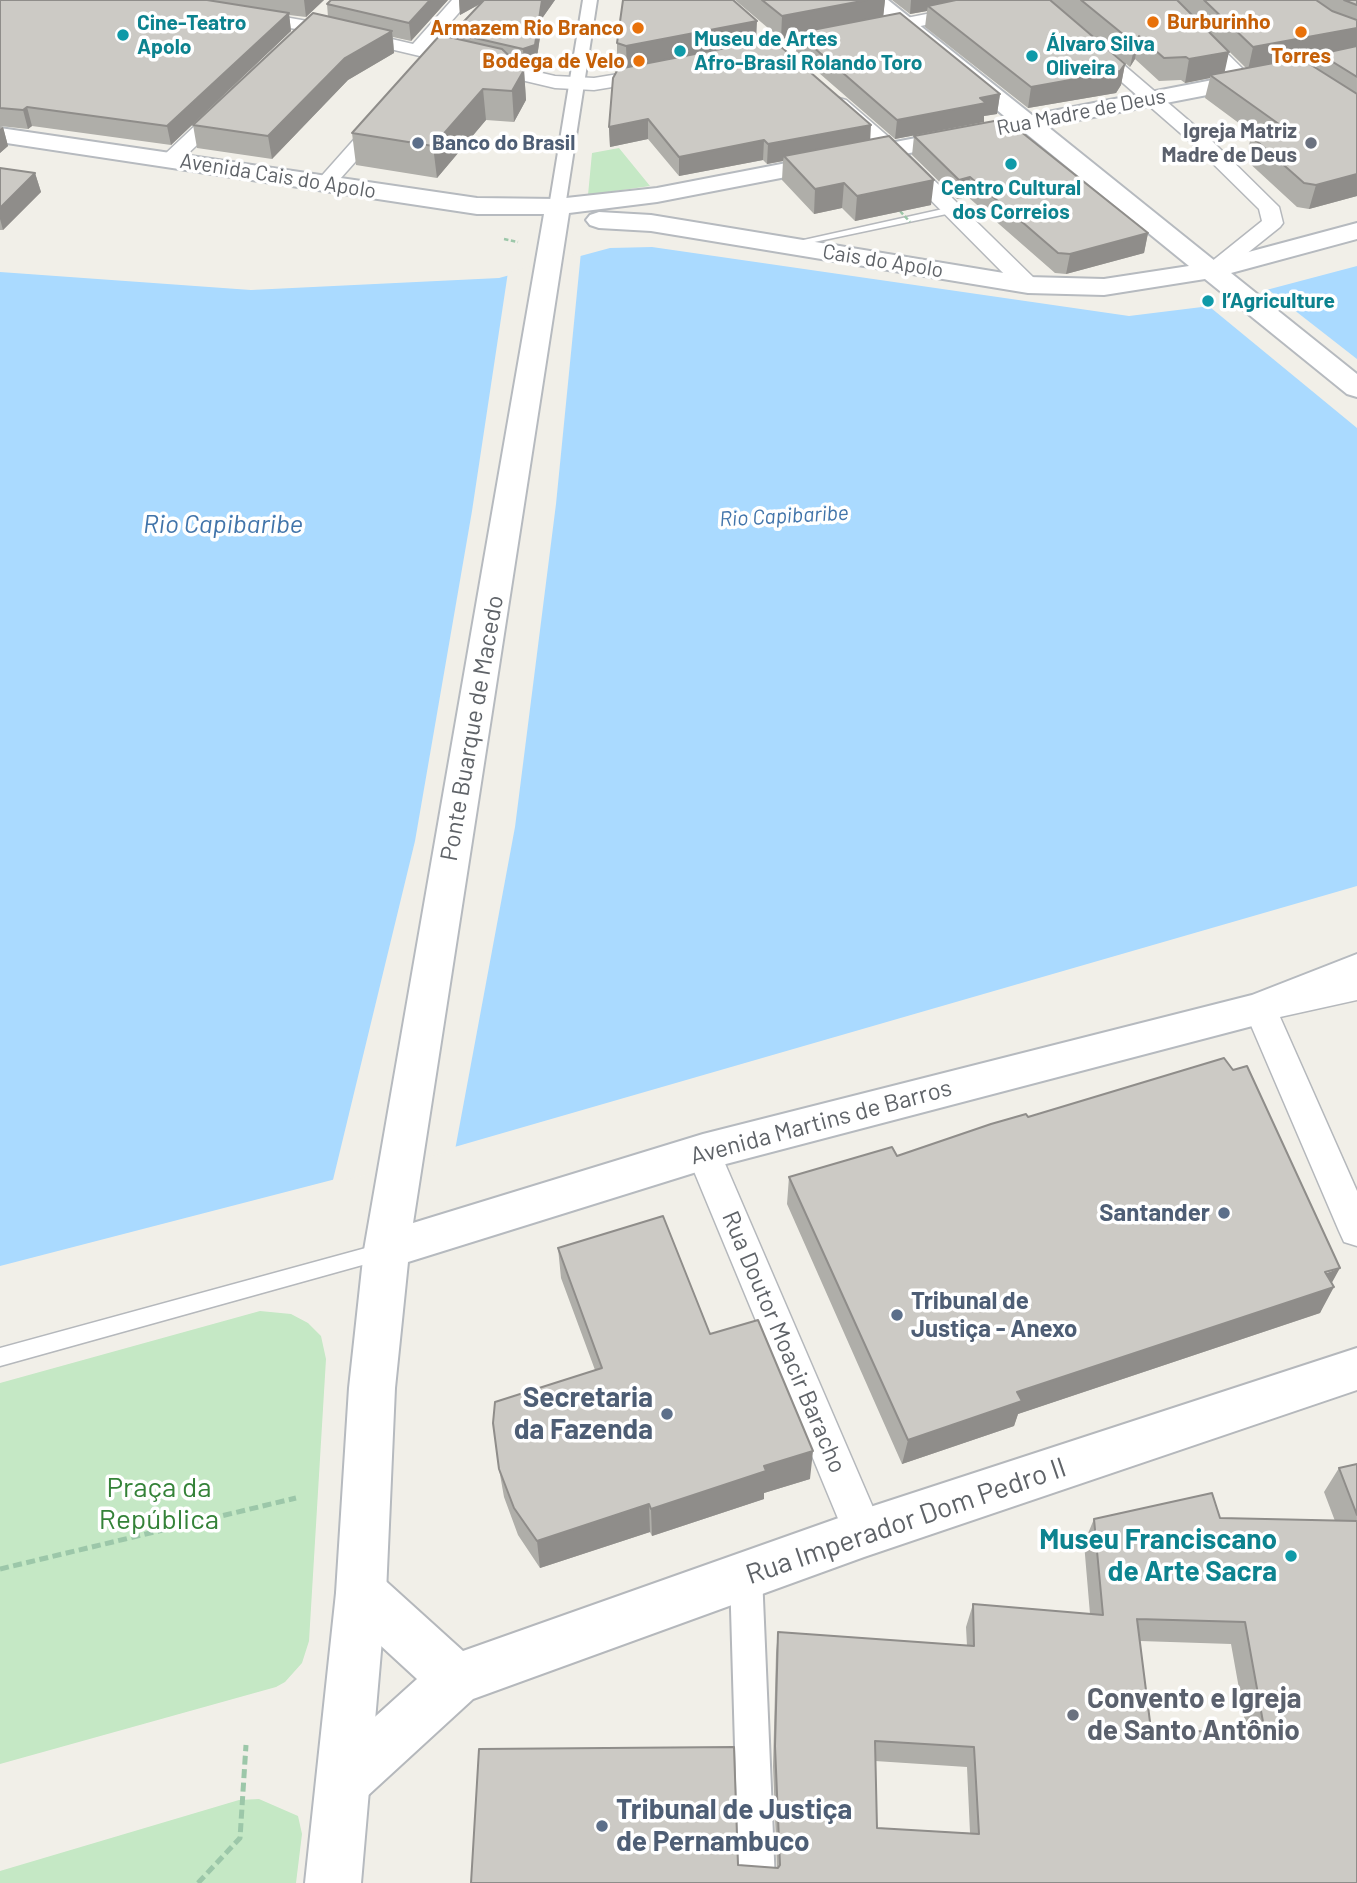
<!DOCTYPE html>
<meta charset="utf-8">
<style>
body{margin:0}
canvas{display:block;background:#f1efe8}
</style>
<canvas width="1357" height="1883"></canvas>
<script>
const g = document.querySelector('canvas').getContext('2d');
g.lineJoin = 'round';
function fill(path, color) {
  g.fillStyle = color;
  g.fill(path, 'evenodd');
}
function toPath(rows) {
  const path = new Path2D();
  for (const r of rows) {
    path.moveTo(r[0], r[1]);
    for (let i = 2; i < r.length; i += 2) path.lineTo(r[i], r[i + 1]);
  }
  return path;
}
function strokePath(path, color, width, dash) {
  g.strokeStyle = color;
  g.lineWidth = width;
  g.lineCap = dash ? 'butt' : 'round';
  g.setLineDash(dash || []);
  g.stroke(path);
}
function write(font, color, halo, rows, align = 'center') {
  g.font = font + ' Barlow,sans-serif';
  g.lineWidth = 7;
  g.setLineDash([]);
  g.textBaseline = 'middle';
  g.strokeStyle = halo;
  g.fillStyle = color;
  for (const [text, x, y, turn = 0] of rows) {
    g.save();
    g.translate(x, y);
    g.rotate((+turn || 0) * Math.PI / 180);
    g.textAlign = isNaN(turn) ? turn : align;
    if (halo) g.strokeText(text, 0, 0);
    g.fillText(text, 0, 0);
    g.restore();
  }
}
fill(toPath([
 [619,148,650,186,588,195,592,153],
 [260,1311,291,1314,308,1323,321,1336,326,1359,309,1641,302,1663,285,1682,276,1687,0,1764,0,1383],
 [259,1799,298,1816,302,1834,296,1883,0,1883,0,1871,239,1800]
]), '#c5e8c5');
fill(toPath([
 [652,247,1129,316,1202,307,1357,266,1357,886,413,1159,0,1266,0,272,251,290,499,278,610,248]
]), '#aadaff');
fill(toPath([
 [581,252,556,504,515,827,455,1150,332,1184,415,841,472,511,508,272],
 [1266,288,1357,359,1357,428,1205,303]
]), '#f1efe8');
const service = toPath([
 [952,207,956,208,956,212,786,248,781,245,952,207],
 [384,1243,390,1245,393,1251,390,1257,384,1259,0,1366,0,1348,384,1243]
]);
const pedestrian = toPath([
 [583,0,597,0,565,207,557,212,549,207,583,0],
 [746,1559,757,1564,762,1575,775,1883,739,1883,730,1575,735,1564,746,1559]
]);
const minor = toPath([
 [452,0,470,0,429,47,555,76,594,78,655,68,664,74,655,80,594,90,555,88,331,35,249,21,240,16,249,11,331,25,413,44,452,0],
 [997,0,1032,0,1023,5,740,63,731,57,740,51,997,0],
 [1154,0,1173,0,1251,77,1253,81,1251,85,1237,85,1154,0],
 [1091,41,1097,42,1208,137,1279,207,1283,223,1280,227,1220,275,1204,275,1201,270,1262,221,1259,209,1194,145,1085,50,1082,46,1085,42,1091,41],
 [839,98,846,100,899,146,1036,280,1039,285,1036,290,1020,290,885,154,832,108,829,104,832,100,839,98],
 [226,101,233,103,236,107,233,111,178,163,164,163,161,159,164,155,219,103,226,101],
 [381,115,388,117,391,121,388,125,332,188,318,188,315,184,318,180,374,117,381,115],
 [1357,976,1357,1000,1280,1017,1357,1191,1357,1246,1344,1242,1339,1231,1244,1009,1249,1000,1260,996,1357,976],
 [703,1138,715,1142,720,1152,884,1533,878,1547,864,1552,850,1547,844,1533,686,1152,691,1142,703,1138]
]);
const tertiary = toPath([
 [1357,1348,1357,1390,864,1557,473,1699,364,1799,345,1807,326,1799,318,1780,326,1761,417,1679,343,1611,336,1593,343,1575,361,1568,379,1575,463,1651,864,1509,1357,1348]
]);
const secondary = toPath([
 [864,0,888,0,1032,115,1357,52,1357,66,1047,126,1215,261,1357,223,1357,239,1231,273,1357,374,1357,397,1347,394,1205,279,1104,295,1028,293,651,231,599,228,590,225,586,220,590,215,599,212,651,215,1028,277,1104,279,1189,266,1023,131,657,202,569,213,413,1223,703,1134,1252,995,1357,954,1357,985,1260,1024,703,1170,408,1262,395,1388,386,1593,361,1883,305,1883,336,1593,349,1388,364,1250,544,214,477,214,0,142,0,128,477,198,557,199,657,188,1009,120,864,0]
]);
strokePath(service, '#b5b8bc', 3);
strokePath(pedestrian, '#b5b8bc', 4);
strokePath(minor, '#b5b8bc', 3);
strokePath(tertiary, '#b5b8bc', 4);
strokePath(secondary, '#b6babf', 4);
strokePath(toPath([
 [504,239,518,242]
]), '#9cc7a9', 2.5, [4.5, 2.5]);
strokePath(toPath([
 [0,1569,296,1498],
 [198,1883,240,1838,246,1745]
]), '#9cc7a9', 5, [9, 4.5]);
fill(service, '#fff');
fill(pedestrian, '#fff');
fill(minor, '#fff');
fill(tertiary, '#fff');
fill(secondary, '#fff');
strokePath(toPath([
 [900,211,910,222]
]), '#9cc7a9', 2.5, [4.5, 2.5]);
fill(toPath([
 [0,0,324,0,306,17,289,15,291,31,171,145,32,126,28,129,0,126,3,127,8,146,0,153],
 [448,0,411,41,393,37,394,53,348,80,272,159,197,148,193,125,328,17,327,4],
 [459,0,555,0,543,17,536,64,524,67,520,66,524,70,526,100,514,122,486,120,437,178,356,165,352,133,440,35,454,38,453,33,480,4,460,15],
 [735,0,885,0,883,16,1000,94,997,114,984,116,984,122,895,139,796,53,797,36,781,39],
 [892,0,1050,0,1125,64,1121,85,1116,93,1028,108,925,27,927,11,910,14],
 [1050,0,1357,0,1357,196,1309,209,1297,207,1246,160,1251,136,1255,135,1205,98,1210,78,1185,83,1181,80,1159,81,1135,59,1130,67],
 [1196,19,1246,68,1224,72],
 [1319,57,1316,68,1304,60],
 [756,42,870,139,931,205,855,221,842,208,814,214,782,180,783,161,767,164,763,160,679,176,648,139,610,147,609,127,622,68,617,66,617,43],
 [914,136,1148,233,1144,253,1066,274,1055,273,968,197,957,199,912,155],
 [0,168,35,173,41,192,3,230,0,230],
 [1028,1117,1332,1283,1320,1313,1018,1414,1014,1426,902,1464,787,1204,789,1177,897,1156],
 [558,1248,710,1334,810,1479,764,1493,764,1499,652,1536,650,1532,540,1568,518,1535,504,1497,499,1469,595,1370,561,1278],
 [1357,1464,1357,1883,471,1883,738,1865,777,1868,773,1766,776,1653,778,1632,967,1646,966,1627,973,1604,1090,1614,1084,1543,1094,1519,1220,1518,1335,1521,1324,1492,1339,1468],
 [1140,1641,1231,1644,1247,1733,1151,1730],
 [875,1761,967,1767,970,1833,877,1828]
]), '#afaea9');
fill(toPath([
 [304,0,324,0,306,17],
 [430,0,448,0,411,41,409,23],
 [459,0,487,0,460,15],
 [542,0,555,0,543,17,536,64,524,67,523,49],
 [867,0,885,0,883,19,797,33,797,36,781,39,782,16],
 [911,0,982,0,928,6,927,11,910,14],
 [289,13,291,31,171,145,167,126],
 [757,21,756,44,627,69,626,46],
 [1357,28,1357,50,1320,54,1319,57,1248,70,1253,47],
 [392,31,394,53,348,80,272,159,268,136,345,58],
 [1139,36,1135,59,1130,67,1135,44],
 [1229,52,1224,75,1210,75,1210,78,1185,83,1189,59],
 [1125,64,1121,85,1116,93,1028,108,1031,87],
 [524,70,526,100,514,122,512,91],
 [483,89,486,120,437,178,433,146],
 [1000,94,997,114,984,116,984,122,895,139,897,120,980,98],
 [27,107,32,126,28,129,23,110],
 [648,119,648,139,610,147,609,127],
 [871,125,870,144,784,156,783,161,767,164,768,144],
 [3,127,8,146,0,153,0,129],
 [764,140,763,160,679,176,679,157],
 [35,173,41,192,3,230,0,219,0,208],
 [1357,174,1357,196,1309,209,1316,185],
 [970,177,968,197,957,199,959,180],
 [934,180,931,205,855,221,857,196],
 [844,183,842,208,814,214,815,189],
 [1148,233,1144,253,1066,274,1070,254],
 [1340,1268,1329,1288,1334,1287,1320,1313,1018,1414,1014,1426,902,1464,908,1440,1017,1392],
 [813,1451,810,1479,764,1493,764,1499,652,1536,651,1509,764,1466],
 [649,1504,650,1532,540,1568,537,1541]
]), '#8f8d8a');
const building = toPath([
 [0,0,207,0,289,13,167,126,27,107,23,110,0,108,0,0],
 [331,0,430,0,409,23,327,4,331,0],
 [484,0,542,0,535,45,523,49,453,33,484,0],
 [623,0,733,0,757,21,626,46,617,43,623,0],
 [762,0,867,0,782,16,762,0],
 [956,0,1050,0,1125,64,1120,71,1031,87,928,6,956,0],
 [1081,0,1177,0,1229,52,1189,59,1186,57,1164,58,1139,36,1135,44,1081,0],
 [1204,0,1316,0,1332,11,1357,20,1357,28,1253,47,1204,0],
 [1344,0,1357,0,1357,5,1344,0],
 [313,13,392,31,345,58,268,136,193,125,313,13],
 [900,13,1000,94,980,98,986,103,897,120,797,33,900,13],
 [440,35,502,49,524,70,512,91,483,89,433,146,352,133,440,35],
 [772,39,871,125,768,144,764,140,679,157,648,119,609,127,613,78,618,69,772,39],
 [1357,46,1357,77,1320,54,1357,46],
 [1300,58,1357,94,1357,174,1316,185,1304,183,1251,136,1283,127,1210,75,1300,58],
 [1005,119,1148,233,1070,254,1058,253,970,177,959,180,914,136,1005,119],
 [889,136,934,180,857,196,844,183,815,189,784,156,889,136],
 [0,168,35,173,0,208,0,168],
 [1224,1058,1233,1070,1247,1066,1340,1268,1325,1272,1334,1287,1017,1392,1022,1401,908,1440,789,1177,892,1147,897,1156,991,1124,1026,1114,1028,1117,1224,1058],
 [663,1216,710,1334,758,1320,813,1451,764,1466,766,1471,651,1509,649,1504,537,1541,514,1508,499,1469,493,1423,495,1402,602,1368,558,1248,663,1216],
 [1357,1464,1357,1515,1339,1468,1357,1464],
 [1212,1493,1220,1518,1357,1521,1357,1883,471,1883,479,1749,734,1747,738,1865,778,1868,780,1865,775,1746,778,1632,974,1646,973,1604,1103,1615,1094,1519,1212,1493],
 [1137,1619,1245,1622,1265,1733,1151,1730,1137,1619],
 [875,1741,974,1747,979,1834,877,1828,875,1741]
]);
fill(building, '#cccac5');
strokePath(building, '#8f8d8a', 2);
for (const [x, y, r, color] of [
 [1153,22,7,"#e8710a"],
 [638,28,7,"#e8710a"],
 [1301,32,7,"#e8710a"],
 [123,35,7,"#0f9aa8"],
 [680,51,7,"#0f9aa8"],
 [1032,56,7,"#0f9aa8"],
 [639,61,7,"#e8710a"],
 [418,143,7,"#5c6f8a"],
 [1311,143,7,"#6b7280"],
 [1011,164,7,"#0f9aa8"],
 [1208,301,7,"#0f9aa8"],
 [1224,1213,7,"#5c6f8a"],
 [897,1315,7,"#5c6f8a"],
 [667,1414,7,"#5c6f8a"],
 [1291,1556,7,"#0f9aa8"],
 [1073,1715,7,"#6b7280"],
 [602,1826,7,"#5c6f8a"]
]) {
  const dot = new Path2D();
  dot.arc(x, y, r, 0, 2 * Math.PI);
  g.fillStyle = color;
  g.fill(dot);
  strokePath(dot, '#fff', 2.5);
}
write('bold 21px', '#c56008', '#fff', [
 ["Burburinho",1167,22,"left"],
 ["Armazem Rio Branco",624,28],
 ["Torres",1301,56,"center"],
 ["Bodega de Velo",625,61]
], 'right');
write('bold 21px', '#0d838f', '#fff', [
 ["Cine-Teatro",137,23],
 ["Apolo",137,47],
 ["Museu de Artes",694,39],
 ["Afro-Brasil Rolando Toro",694,63],
 ["Álvaro Silva",1046,44],
 ["Oliveira",1046,68],
 ["Centro Cultural",1011,188,"center"],
 ["dos Correios",1011,212,"center"],
 ["l’Agriculture",1222,301]
], 'left');
write('21px', '#5f6368', '#fff', [
 ["Rua Madre de Deus",1081,112,-11],
 ["Avenida Cais do Apolo",278,176,9],
 ["Cais do Apolo",883,261,9]
]);
write('bold 21px', '#5b616d', '#fff', [
 ["Igreja Matriz",1297,131],
 ["Madre de Deus",1297,155]
], 'right');
write('bold 21px', '#4e5e75', '#fff', [
 ["Banco do Brasil",432,143]
], 'left');
write('italic 21px', '#4174aa', '#fff', [
 ["Rio Capibaribe",784,516,-3]
]);
write('24px', '#5f6368', '#fff', [
 ["Ponte Buarque de Macedo",472,728,-80],
 ["Avenida Martins de Barros",821,1122,-15],
 ["Rua Doutor Moacir Baracho",784,1342,67]
]);
write('bold 24px', '#4e5e75', '#fff', [
 ["Santander",1210,1213],
 ["Tribunal de",911,1301,"left"],
 ["Justiça - Anexo",911,1329,"left"]
], 'right');
write('italic 26px', '#4174aa', '#fff', [
 ["Rio Capibaribe",223,524]
]);
write('bold 28px', '#4e5e75', '#fff', [
 ["Secretaria",653,1398],
 ["da Fazenda",653,1430],
 ["Tribunal de Justiça",616,1810,"left"],
 ["de Pernambuco",616,1842,"left"]
], 'right');
write('28px', '#348238', '#fff', [
 ["Praça da",159,1488],
 ["República",159,1520]
]);
write('28px', '#5f6368', '#fff', [
 ["Rua Imperador Dom Pedro II",906,1521,-19]
]);
write('bold 28px', '#0d838f', '#fff', [
 ["Museu Franciscano",1277,1540],
 ["de Arte Sacra",1277,1572]
], 'right');
write('bold 28px', '#5b616d', '#fff', [
 ["Convento e Igreja",1087,1699],
 ["de Santo Antônio",1087,1731]
], 'left');
</script>
